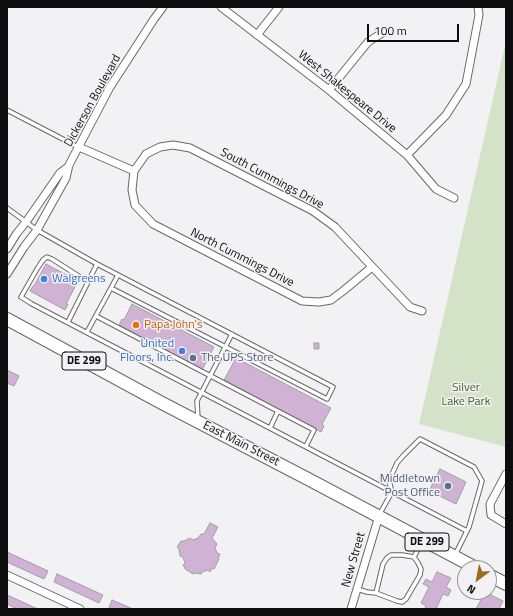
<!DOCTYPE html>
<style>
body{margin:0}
#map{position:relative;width:513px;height:616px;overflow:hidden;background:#f2f2f5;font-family:"Titillium Web",sans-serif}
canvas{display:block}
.frame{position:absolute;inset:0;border:8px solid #0d0d0e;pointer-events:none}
.north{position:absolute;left:457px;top:560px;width:40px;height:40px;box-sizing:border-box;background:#f2f2f5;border:1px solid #969699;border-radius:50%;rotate:212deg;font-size:11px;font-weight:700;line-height:16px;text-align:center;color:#0d0d0e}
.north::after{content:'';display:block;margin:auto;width:14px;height:18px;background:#a06825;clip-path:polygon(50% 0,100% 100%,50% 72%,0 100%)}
.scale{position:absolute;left:367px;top:24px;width:92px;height:18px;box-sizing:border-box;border:2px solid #0d0d0e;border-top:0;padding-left:5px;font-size:12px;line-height:14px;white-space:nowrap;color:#0d0d0e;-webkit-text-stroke:3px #f2f2f5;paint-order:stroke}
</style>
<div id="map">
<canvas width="513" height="616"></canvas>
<div class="frame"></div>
<div class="north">N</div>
<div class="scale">100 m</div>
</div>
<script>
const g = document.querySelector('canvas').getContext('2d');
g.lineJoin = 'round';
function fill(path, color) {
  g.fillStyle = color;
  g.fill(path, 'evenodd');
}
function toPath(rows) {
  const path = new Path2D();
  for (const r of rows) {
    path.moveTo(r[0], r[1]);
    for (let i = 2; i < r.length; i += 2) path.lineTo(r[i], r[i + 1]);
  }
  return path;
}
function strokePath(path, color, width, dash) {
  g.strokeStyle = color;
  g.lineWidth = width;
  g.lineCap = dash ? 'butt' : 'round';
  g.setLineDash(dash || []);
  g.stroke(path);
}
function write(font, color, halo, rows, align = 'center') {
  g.font = font + ' "Titillium Web",sans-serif';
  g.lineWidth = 3;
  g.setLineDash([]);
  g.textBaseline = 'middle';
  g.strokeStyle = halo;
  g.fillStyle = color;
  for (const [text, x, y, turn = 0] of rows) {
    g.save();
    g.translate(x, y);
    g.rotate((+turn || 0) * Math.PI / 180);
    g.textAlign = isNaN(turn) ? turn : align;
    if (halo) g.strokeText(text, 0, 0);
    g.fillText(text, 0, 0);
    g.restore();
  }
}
fill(toPath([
 [506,41,506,447,419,424]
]), '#d4e3c7');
const building = toPath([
 [46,264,78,281,66,304,68,304,65,310,30,291,33,286,34,286,46,264],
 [132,304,214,347,202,370,119,325,122,319,124,320,132,304],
 [314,343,319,343,319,349,314,349,314,343],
 [236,358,331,408,322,424,324,426,321,432,224,380,236,358],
 [7,370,19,376,14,386,7,383,7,370],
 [440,469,466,482,456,504,429,491,440,469],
 [210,523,218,527,212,538,217,544,215,548,217,553,220,554,218,559,219,559,214,569,212,568,210,572,208,570,202,572,201,574,194,573,193,574,185,569,185,568,183,565,185,563,183,557,180,556,179,549,177,547,181,541,184,541,190,538,193,540,198,538,201,534,204,534,210,523],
 [7,552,48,571,44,579,7,562,7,552],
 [437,572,451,578,446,587,451,590,448,596,443,594,436,609,425,609,426,606,421,603,429,587,423,584,426,579,432,582,437,572],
 [57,574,103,595,99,603,54,582,57,574],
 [485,592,503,601,499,609,476,609,485,592],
 [7,595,38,609,17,609,7,604,7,595],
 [112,600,133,609,110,609,109,608,112,600]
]);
fill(building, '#d0b2d4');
strokePath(building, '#a19fa1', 1);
const service = toPath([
 [7,110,78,147],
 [7,208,37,230,97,264,333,387,327,399,111,288],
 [88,282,52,259,47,257,43,260,37,269,21,297,32,304,467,531],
 [96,316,314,430,306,446],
 [68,322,97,264],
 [87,332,118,275],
 [198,419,197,401,232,334],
 [270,428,278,411],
 [379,515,392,492,389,481,397,463,403,456,420,439,474,467,482,481,469,527,455,555],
 [414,557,422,541],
 [357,589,367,592,376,593,397,601,402,602,406,599,420,575,421,569,418,563,414,557,402,555,391,555,387,558,383,564,376,593]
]);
const minor = toPath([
 [221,7,329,90,407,155,436,189,454,198],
 [257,35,279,7],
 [329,90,368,42,385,31],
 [79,147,134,171],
 [407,155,446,115,466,84,479,15,478,7],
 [7,249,17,233,26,222,60,173,69,166],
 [372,267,343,291,331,300,319,302,302,301,153,224,135,205,132,190,134,171,146,154,160,147,173,145,190,148,313,211,335,227,410,307,422,311],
 [7,274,24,247,37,230,47,212,66,178,69,165,110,87,154,19,163,7],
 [506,474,490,504,491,515,506,524],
 [7,575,80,609],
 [351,609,379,516]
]);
const primary = toPath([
 [7,319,160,402,308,479,476,568],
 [489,575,506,584]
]);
strokePath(service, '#68686a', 5.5);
strokePath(minor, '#68686a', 9);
strokePath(primary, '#68686a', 14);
strokePath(service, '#fff', 3.5);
strokePath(minor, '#fff', 7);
strokePath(primary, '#fff', 12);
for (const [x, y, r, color] of [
 [44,279,4,"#3f7fe0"],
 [136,325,4,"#e8710a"],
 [182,351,4,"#3f7fe0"],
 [193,358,4,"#5c6f8a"],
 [448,486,4,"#5c6f8a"]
]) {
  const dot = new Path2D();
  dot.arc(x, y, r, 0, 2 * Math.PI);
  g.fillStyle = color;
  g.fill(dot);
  strokePath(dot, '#f2f2f5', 1.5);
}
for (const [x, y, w] of [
 [84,361,44],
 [427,542,44]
]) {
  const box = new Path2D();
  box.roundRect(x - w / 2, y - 9, w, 18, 3);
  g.fillStyle = '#f2f2f5';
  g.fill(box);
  strokePath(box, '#0d0d0e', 1);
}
write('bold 11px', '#0d0d0e', null, [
 ["DE 299",84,361],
 ["DE 299",427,542]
]);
write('12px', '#0d0d0e', '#f2f2f5', [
 ["West Shakespeare Drive",347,92,39],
 ["Dickerson Boulevard",93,101,-61],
 ["South Cummings Drive",272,179,28],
 ["North Cummings Drive",242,258,27],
 ["East Main Street",241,444,27],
 ["New Street",354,560,-74]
]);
write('12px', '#366cbe', '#f2f2f5', [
 ["Walgreens",52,279],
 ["United",174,344,"right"],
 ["Floors, Inc.",174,358,"right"]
], 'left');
write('12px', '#c56008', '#f2f2f5', [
 ["Papa John's",144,325]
], 'left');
write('12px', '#4e5e75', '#f2f2f5', [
 ["The UPS Store",201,358],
 ["Middletown",440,479,"right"],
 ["Post Office",440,493,"right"]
], 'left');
write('12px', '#476229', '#f2f2f5', [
 ["Silver",466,388],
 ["Lake Park",466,402]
]);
</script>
